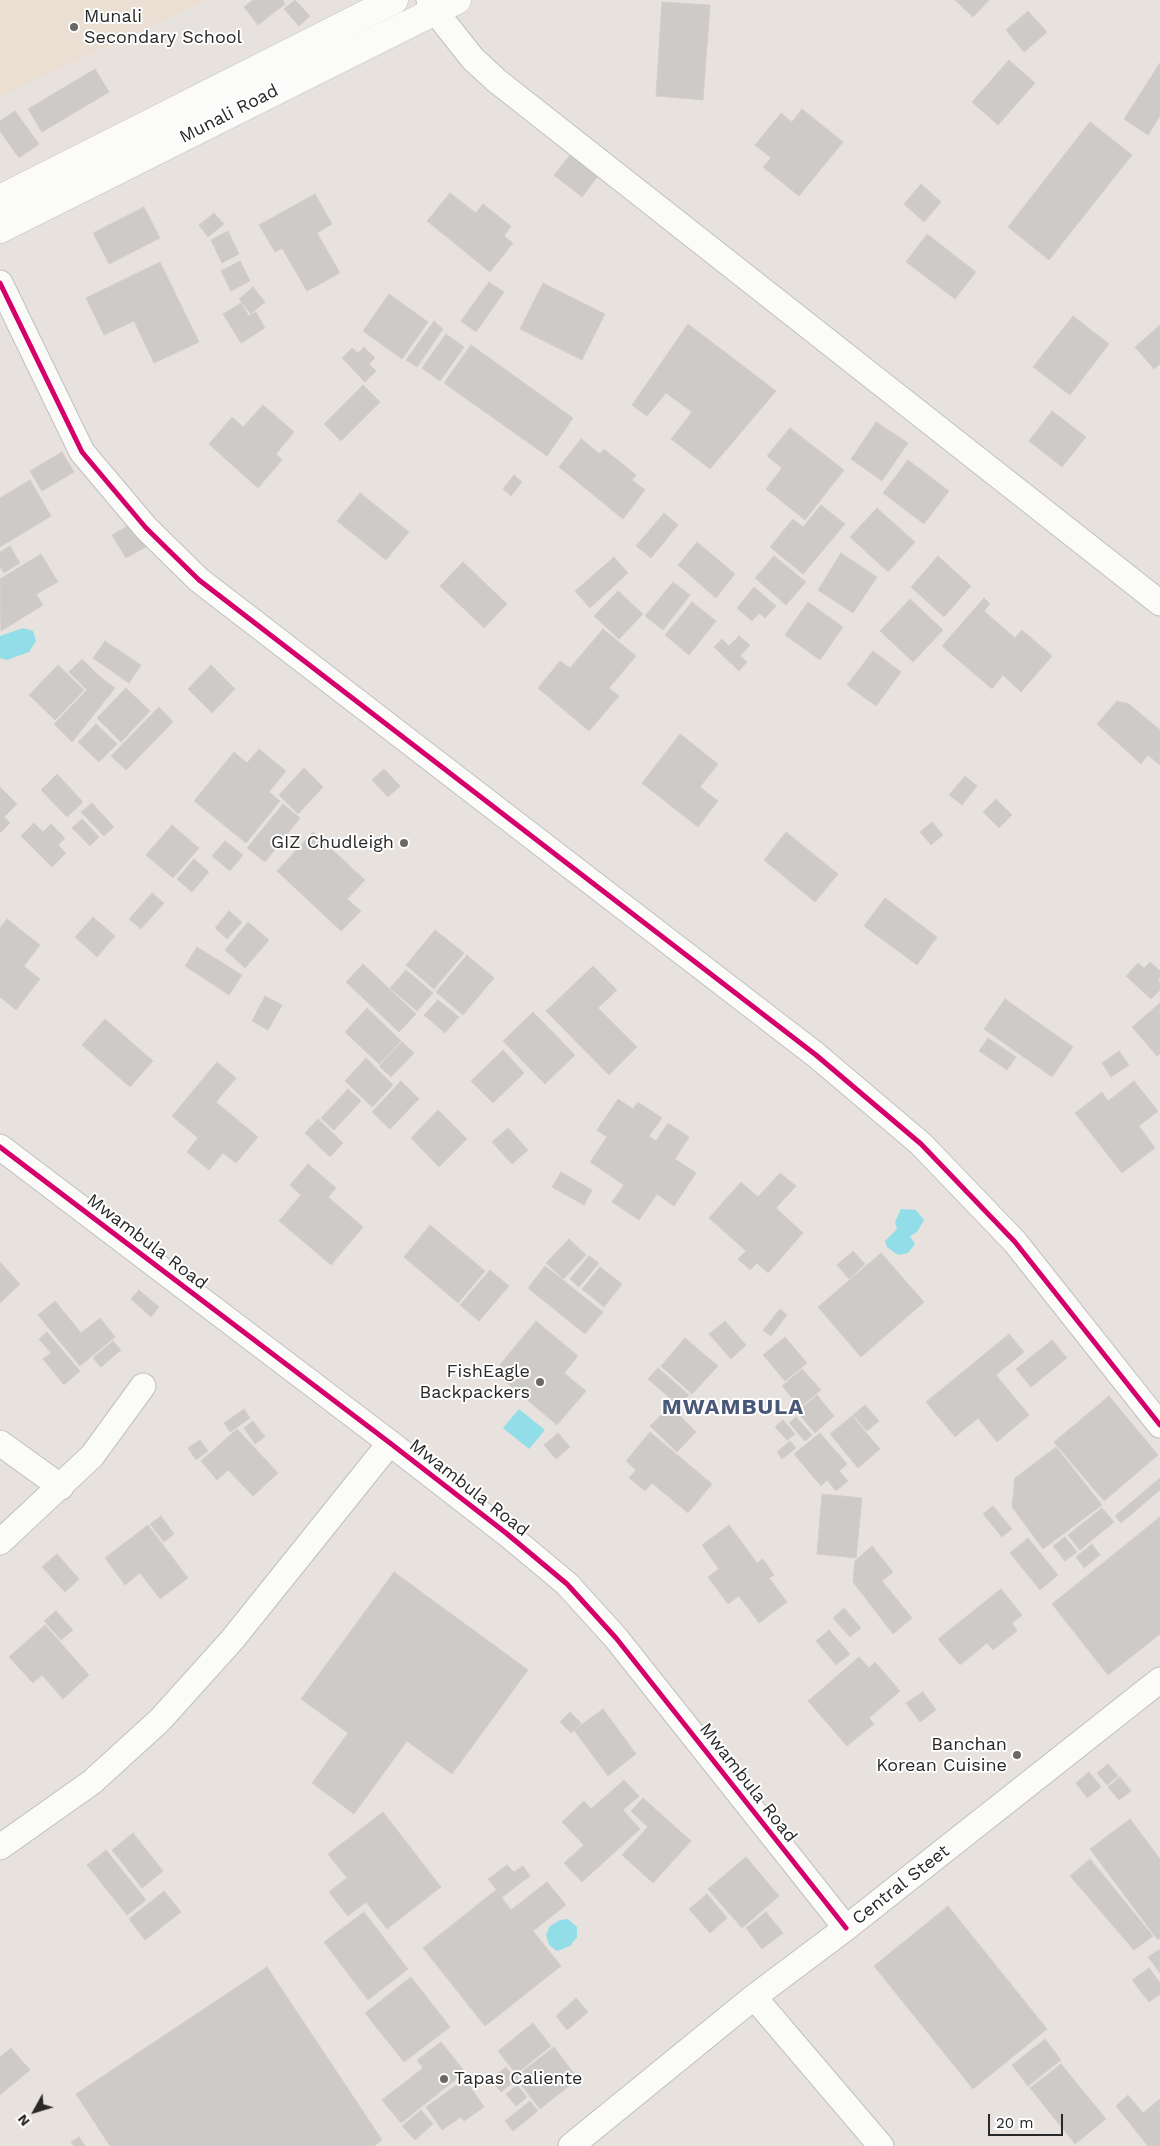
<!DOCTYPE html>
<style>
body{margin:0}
#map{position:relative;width:1160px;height:2146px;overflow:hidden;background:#e7e2de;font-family:"Work Sans",sans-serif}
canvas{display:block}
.north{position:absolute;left:10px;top:2086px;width:50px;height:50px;-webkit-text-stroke:4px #fff;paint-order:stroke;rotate:231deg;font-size:14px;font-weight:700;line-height:20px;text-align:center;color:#282828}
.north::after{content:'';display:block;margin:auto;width:18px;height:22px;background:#282828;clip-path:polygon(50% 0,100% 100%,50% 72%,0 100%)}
.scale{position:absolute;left:988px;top:2114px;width:75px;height:22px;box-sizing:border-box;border:2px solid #282828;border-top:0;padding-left:6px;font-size:15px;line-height:18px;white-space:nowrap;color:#282828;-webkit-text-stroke:4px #fff;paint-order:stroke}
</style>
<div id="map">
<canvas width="1160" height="2146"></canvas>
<div class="north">N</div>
<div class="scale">20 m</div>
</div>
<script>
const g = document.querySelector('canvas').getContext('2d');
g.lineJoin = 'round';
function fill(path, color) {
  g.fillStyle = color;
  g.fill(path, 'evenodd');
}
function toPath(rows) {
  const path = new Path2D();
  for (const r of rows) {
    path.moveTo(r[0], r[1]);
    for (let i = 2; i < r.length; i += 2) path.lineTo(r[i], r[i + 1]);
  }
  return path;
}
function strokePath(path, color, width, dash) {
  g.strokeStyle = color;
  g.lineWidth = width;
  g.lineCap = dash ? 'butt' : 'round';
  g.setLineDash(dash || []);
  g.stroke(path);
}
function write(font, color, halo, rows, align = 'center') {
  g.font = font + ' "Work Sans",sans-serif';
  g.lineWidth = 4;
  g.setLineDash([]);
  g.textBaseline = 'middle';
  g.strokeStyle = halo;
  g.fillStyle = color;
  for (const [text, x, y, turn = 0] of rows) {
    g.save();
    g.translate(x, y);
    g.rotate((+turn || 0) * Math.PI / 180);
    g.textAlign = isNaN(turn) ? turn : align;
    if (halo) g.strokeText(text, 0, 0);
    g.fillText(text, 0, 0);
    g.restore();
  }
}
fill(toPath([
 [0,0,206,0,0,97]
]), '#eadfd2');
fill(toPath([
 [23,628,33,631,36,641,29,652,7,660,0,658,0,636],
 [901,1209,916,1210,924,1220,917,1232,910,1236,915,1244,908,1253,898,1255,887,1247,885,1241,897,1229,895,1222],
 [519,1409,545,1430,529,1449,503,1428],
 [568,1919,577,1927,577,1937,570,1946,557,1951,549,1945,546,1935,550,1926,560,1920]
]), '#91dee9');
const building = toPath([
 [253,0,283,0,285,4,258,25,244,7,253,0],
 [295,0,310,16,299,26,284,9,295,0],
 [955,0,989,0,973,17,955,0],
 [662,2,710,5,703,100,656,96,662,2],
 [1028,11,1047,32,1024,52,1006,30,1028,11],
 [1009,60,1035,83,998,125,972,102,1009,60],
 [1160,63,1160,116,1148,135,1124,119,1160,63],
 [95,69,109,92,42,132,28,109,95,69],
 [802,109,843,142,799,196,763,167,771,158,755,145,781,113,792,122,802,109],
 [15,111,39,144,19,158,0,131,0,121,15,111],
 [1090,122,1132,155,1049,260,1008,227,1090,122],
 [571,154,598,176,582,197,554,175,571,154],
 [921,184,941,202,924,222,904,204,921,184],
 [450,193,476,213,483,204,511,226,504,236,513,243,490,272,427,221,450,193],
 [315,194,332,224,317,233,340,273,307,291,282,248,275,252,259,225,315,194],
 [144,207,160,238,109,264,93,233,144,207],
 [214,213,224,224,208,237,199,225,214,213],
 [228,231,239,254,222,263,211,240,228,231],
 [927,234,976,272,955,299,906,262,927,234],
 [240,261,250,281,231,291,221,271,240,261],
 [160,262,199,342,154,363,134,321,104,335,86,298,160,262],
 [489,282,504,292,476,332,461,321,489,282],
 [543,283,605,314,582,360,520,329,543,283],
 [253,287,265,302,251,314,239,299,253,287],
 [389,294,428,322,402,359,363,331,389,294],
 [241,303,249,316,256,312,265,328,241,343,223,314,241,303],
 [1073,316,1109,344,1070,395,1033,367,1073,316],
 [434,321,443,329,417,367,406,360,434,321],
 [688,324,776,391,710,469,671,439,692,412,666,393,647,416,632,405,688,324],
 [1160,325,1160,364,1154,369,1135,347,1160,325],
 [446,334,464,347,440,381,422,368,446,334],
 [471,345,573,418,547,456,444,383,471,345],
 [364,347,375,358,369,364,376,371,365,382,342,358,352,348,358,353,364,347],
 [363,385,380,402,341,441,324,424,363,385],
 [263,405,294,432,276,454,282,460,258,488,209,444,232,417,243,427,263,405],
 [1052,411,1086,437,1062,467,1029,441,1052,411],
 [876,422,908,443,882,481,851,459,876,422],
 [790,428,844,470,805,520,766,489,782,468,767,456,790,428],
 [581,439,600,454,604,449,636,475,632,480,645,490,623,519,559,467,581,439],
 [62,452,74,472,42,491,30,471,62,452],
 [908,460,949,491,924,524,883,493,908,460],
 [514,475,522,482,511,496,503,489,514,475],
 [30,480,51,516,0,547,0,498,30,480],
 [360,493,409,532,386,560,337,521,360,493],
 [821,505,845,524,803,574,770,547,793,519,803,527,821,505],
 [877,508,915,542,888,572,850,537,877,508],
 [664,513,678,525,651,558,636,546,664,513],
 [135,522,149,545,126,558,112,535,135,522],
 [697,542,735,574,716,598,678,565,697,542],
 [10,546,20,563,4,573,0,567,0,552,10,546],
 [841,553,877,577,853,613,818,590,841,553],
 [41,554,58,582,36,594,43,605,1,631,0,579,41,554],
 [774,556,806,582,786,605,755,578,774,556],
 [938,556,971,586,944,617,911,587,938,556],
 [614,557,628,573,590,608,575,591,614,557],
 [463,562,507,604,484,628,440,586,463,562],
 [673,582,690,595,663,630,645,616,673,582],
 [754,587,776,606,765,618,759,613,752,621,737,608,754,587],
 [618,591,643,614,619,639,594,616,618,591],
 [984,598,990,604,984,611,1015,638,1022,630,1052,656,1021,692,1003,675,992,689,942,646,984,598],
 [910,599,943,630,913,662,880,631,910,599],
 [692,602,716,621,689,655,665,635,692,602],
 [808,602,843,627,820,660,785,635,808,602],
 [603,629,636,656,609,688,619,696,589,731,538,688,560,661,570,668,603,629],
 [739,636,750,645,740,656,747,662,739,671,714,647,722,639,729,646,739,636],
 [105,641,141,665,129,683,93,658,105,641],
 [873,651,901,672,876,706,847,685,873,651],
 [82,659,99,676,115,688,72,742,54,724,87,690,69,672,82,659],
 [58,665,84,690,55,720,29,695,58,665],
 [211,665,235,689,212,713,188,689,211,665],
 [126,688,150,711,121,742,97,718,126,688],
 [1117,701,1129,704,1160,730,1160,765,1148,755,1141,764,1097,724,1117,701],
 [159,707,173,722,126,770,111,756,159,707],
 [96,724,117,744,99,762,78,742,96,724],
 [680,734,718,764,700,787,718,801,698,827,642,783,680,734],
 [259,749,286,771,269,792,280,801,246,843,194,801,234,752,247,763,259,749],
 [304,768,323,787,298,814,279,795,304,768],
 [384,769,400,786,388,797,372,780,384,769],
 [57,774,83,802,67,817,41,790,57,774],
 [965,776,977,786,962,805,949,795,965,776],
 [0,787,17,804,4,817,10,823,0,833,0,787],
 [996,799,1012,815,999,828,983,812,996,799],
 [92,803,114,827,104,836,81,812,92,803],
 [283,804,300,818,265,862,247,848,283,804],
 [82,819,99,837,90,846,72,828,82,819],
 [932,822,943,835,931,845,920,832,932,822],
 [34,823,43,832,51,824,65,838,58,845,66,853,52,867,21,836,34,823],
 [172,825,199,848,173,878,146,855,172,825],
 [313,832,365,880,347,899,361,911,341,931,277,871,313,832],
 [786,832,838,874,815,902,764,860,786,832],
 [225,841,243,855,230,871,212,856,225,841],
 [194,859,209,872,192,892,177,879,194,859],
 [152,893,164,903,141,929,129,919,152,893],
 [885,898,937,937,917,965,864,926,885,898],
 [229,911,242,922,227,939,215,928,229,911],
 [93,917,115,936,97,957,75,937,93,917],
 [7,919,40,945,24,966,40,979,16,1010,0,997,0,928,7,919],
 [248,922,269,940,245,968,225,950,248,922],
 [435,930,464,953,434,989,406,965,435,930],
 [197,947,242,975,229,995,185,966,197,947],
 [467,955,494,978,463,1015,436,992,467,955],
 [1150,962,1160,971,1160,977,1158,980,1160,982,1160,990,1151,999,1126,976,1138,963,1144,968,1150,962],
 [363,964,416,1014,399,1032,346,982,363,964],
 [593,966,617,990,598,1008,637,1047,609,1075,546,1011,593,966],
 [406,970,433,993,417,1011,390,988,406,970],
 [265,996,282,1005,268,1030,252,1021,265,996],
 [1005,999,1073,1047,1052,1077,984,1029,1005,999],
 [438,1000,459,1017,445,1033,424,1015,438,1000],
 [1160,1003,1160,1054,1157,1056,1132,1027,1160,1003],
 [367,1008,401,1041,379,1064,345,1032,367,1008],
 [533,1012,575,1055,545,1084,503,1041,533,1012],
 [105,1019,153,1061,130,1087,82,1045,105,1019],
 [988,1038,1016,1057,1007,1070,979,1051,988,1038],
 [402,1042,414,1053,391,1077,379,1066,402,1042],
 [503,1050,524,1073,493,1103,471,1081,503,1050],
 [1119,1051,1129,1065,1111,1077,1102,1063,1119,1051],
 [366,1058,393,1085,372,1107,345,1081,366,1058],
 [217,1062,236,1078,216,1102,258,1137,236,1163,223,1153,209,1170,187,1152,198,1138,172,1116,217,1062],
 [401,1081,419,1099,390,1129,372,1112,401,1081],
 [1134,1081,1158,1111,1139,1126,1155,1148,1122,1173,1075,1113,1102,1092,1108,1101,1134,1081],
 [348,1089,361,1101,334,1130,321,1118,348,1089],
 [618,1099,633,1109,638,1102,662,1118,649,1136,656,1141,668,1123,689,1137,675,1159,696,1173,674,1206,657,1194,639,1220,612,1202,624,1185,590,1162,607,1137,597,1130,618,1099],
 [438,1110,467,1139,439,1167,411,1138,438,1110],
 [318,1119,343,1143,330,1157,305,1133,318,1119],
 [508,1128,528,1150,512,1164,492,1142,508,1128],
 [308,1164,336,1188,328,1197,363,1227,331,1265,279,1221,301,1195,290,1185,308,1164],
 [561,1172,592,1190,584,1205,552,1187,561,1172],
 [780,1173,796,1186,776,1208,803,1233,768,1273,757,1263,750,1270,738,1259,746,1251,709,1218,741,1182,758,1197,780,1173],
 [430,1225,485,1271,458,1303,404,1257,430,1225],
 [569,1239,586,1255,563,1279,546,1263,569,1239],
 [853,1251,865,1264,849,1279,837,1265,853,1251],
 [881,1253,924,1302,861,1357,818,1307,881,1253],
 [589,1256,599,1263,579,1287,570,1279,589,1256],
 [0,1262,20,1284,0,1303,0,1262],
 [545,1266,603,1312,585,1334,528,1288,545,1266],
 [600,1267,622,1284,604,1307,582,1289,600,1267],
 [490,1270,509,1286,479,1321,460,1305,490,1270],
 [139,1290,159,1307,151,1317,131,1299,139,1290],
 [55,1301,81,1333,100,1318,115,1337,80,1366,38,1315,55,1301],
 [780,1309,787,1315,771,1336,763,1330,780,1309],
 [536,1321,578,1356,564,1373,586,1391,557,1425,494,1372,536,1321],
 [725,1321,746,1345,731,1359,709,1334,725,1321],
 [47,1332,80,1371,64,1385,43,1359,51,1353,39,1339,47,1332],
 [1009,1334,1024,1352,996,1375,1029,1415,997,1442,978,1418,955,1437,926,1402,1009,1334],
 [785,1337,807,1363,785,1381,763,1355,785,1337],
 [685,1338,718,1366,692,1394,661,1366,685,1338],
 [1052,1340,1067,1358,1031,1387,1016,1369,1052,1340],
 [113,1341,121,1350,101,1367,93,1358,113,1341],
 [658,1368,689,1395,679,1406,648,1379,658,1368],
 [802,1369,821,1390,800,1407,782,1386,802,1369],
 [817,1395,834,1416,815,1433,797,1412,817,1395],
 [1109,1396,1158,1455,1104,1501,1054,1442,1109,1396],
 [865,1405,879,1421,867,1431,853,1415,865,1405],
 [670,1406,696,1432,677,1452,650,1426,670,1406],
 [244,1409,250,1418,230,1432,224,1423,244,1409],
 [852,1416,880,1449,858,1468,830,1434,852,1416],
 [796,1417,812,1435,805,1441,789,1423,796,1417],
 [783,1420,795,1434,787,1440,775,1427,783,1420],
 [253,1421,265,1437,255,1444,244,1428,253,1421],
 [237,1429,278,1473,253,1496,228,1470,217,1480,201,1461,237,1429],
 [650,1432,712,1484,688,1513,652,1483,645,1491,629,1478,636,1470,626,1461,650,1432],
 [558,1433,570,1447,556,1459,544,1445,558,1433],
 [820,1433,847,1464,839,1471,848,1481,836,1491,827,1480,821,1486,794,1454,820,1433],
 [200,1440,208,1451,196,1460,188,1448,200,1440],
 [790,1441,796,1448,782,1459,777,1452,790,1441],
 [1056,1447,1102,1505,1043,1549,1012,1507,1015,1478,1056,1447],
 [1160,1478,1160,1490,1121,1523,1115,1516,1160,1478],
 [822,1494,862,1498,856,1558,817,1554,822,1494],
 [993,1506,1012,1529,1002,1537,983,1514,993,1506],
 [1102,1508,1114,1522,1080,1550,1068,1535,1102,1508],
 [161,1516,174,1534,164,1542,150,1524,161,1516],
 [1160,1517,1160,1634,1108,1675,1052,1604,1160,1517],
 [148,1525,188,1578,160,1599,140,1573,125,1585,105,1558,148,1525],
 [729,1525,757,1563,763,1559,774,1575,769,1578,787,1602,759,1623,739,1596,728,1604,708,1577,719,1569,702,1545,729,1525],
 [1065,1537,1077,1552,1065,1561,1053,1546,1065,1537],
 [1028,1538,1058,1575,1040,1590,1010,1553,1028,1538],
 [1092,1544,1100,1555,1084,1568,1076,1557,1092,1544],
 [872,1546,893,1572,882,1581,912,1618,893,1634,853,1582,855,1561,872,1546],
 [57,1554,79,1579,65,1592,42,1567,57,1554],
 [394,1572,528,1670,452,1774,407,1741,354,1814,312,1783,348,1733,301,1699,394,1572],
 [1001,1589,1022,1615,1012,1623,1017,1631,993,1650,987,1643,960,1665,938,1639,1001,1589],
 [844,1608,861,1628,850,1637,833,1618,844,1608],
 [56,1611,73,1630,61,1640,44,1621,56,1611],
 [45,1625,89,1675,63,1699,42,1675,33,1683,9,1657,45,1625],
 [829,1630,850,1654,836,1665,816,1641,829,1630],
 [859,1657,869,1668,875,1662,900,1691,869,1718,874,1724,847,1746,808,1701,859,1657],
 [923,1692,936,1710,920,1722,906,1703,923,1692],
 [603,1709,636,1754,608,1776,574,1730,603,1709],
 [570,1712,581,1723,571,1733,560,1722,570,1712],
 [1108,1764,1118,1776,1107,1785,1097,1773,1108,1764],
 [1089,1772,1101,1787,1087,1798,1076,1783,1089,1772],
 [1120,1777,1131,1791,1119,1800,1108,1787,1120,1777],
 [624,1780,639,1796,623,1810,640,1829,582,1882,564,1863,584,1845,562,1822,584,1801,591,1809,624,1780],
 [643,1798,691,1841,653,1883,622,1855,648,1827,631,1811,643,1798],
 [383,1812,441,1887,387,1929,366,1902,348,1916,329,1892,347,1878,328,1854,383,1812],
 [1130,1819,1160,1859,1160,1938,1158,1940,1090,1849,1130,1819],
 [133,1833,163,1871,142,1888,112,1850,133,1833],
 [106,1850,146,1900,127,1915,87,1865,106,1850],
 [746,1857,779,1896,742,1928,708,1889,746,1857],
 [1090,1859,1153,1936,1134,1950,1070,1876,1090,1859],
 [507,1865,514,1872,523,1866,530,1876,502,1897,488,1879,507,1865],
 [547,1882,566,1905,533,1931,561,1966,485,2026,423,1948,496,1890,511,1910,547,1882],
 [164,1891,181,1912,145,1940,129,1919,164,1891],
 [707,1894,727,1918,710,1933,689,1909,707,1894],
 [948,1906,1047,2029,973,2089,874,1966,948,1906],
 [364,1912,408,1969,368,2000,324,1942,364,1912],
 [766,1912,783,1933,762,1949,746,1928,766,1912],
 [1159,1950,1160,1951,1160,1973,1148,1957,1159,1950],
 [267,1967,382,2140,374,2146,110,2146,76,2094,267,1967],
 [1149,1968,1160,1983,1160,1994,1149,2002,1132,1980,1149,1968],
 [411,1977,450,2027,404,2062,365,2013,411,1977],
 [576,1998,588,2012,567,2030,556,2016,576,1998],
 [533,2023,551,2046,516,2074,498,2051,533,2023],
 [1045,2039,1061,2060,1028,2086,1012,2065,1045,2039],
 [441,2042,465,2072,401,2123,382,2100,423,2068,417,2060,441,2042],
 [554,2047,578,2079,540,2109,515,2077,554,2047],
 [11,2048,30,2070,0,2095,0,2057,11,2048],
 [1061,2064,1106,2119,1075,2144,1030,2088,1061,2064],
 [506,2067,516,2080,501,2092,490,2079,506,2067],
 [465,2079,484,2107,464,2121,461,2117,442,2130,426,2107,465,2079],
 [517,2085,527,2097,516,2106,506,2094,517,2085],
 [1128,2095,1143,2113,1160,2099,1160,2146,1148,2146,1116,2106,1128,2095],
 [530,2101,538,2111,513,2131,505,2121,530,2101],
 [421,2110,433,2124,415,2140,402,2126,421,2110],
 [79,2137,85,2146,74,2146,71,2142,79,2137]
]);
fill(building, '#cdcac7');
strokePath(building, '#d2ceca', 1);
const minor = toPath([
 [429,0,435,11,473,59,497,81,1160,603],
 [0,283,82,452,146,528,199,580,816,1055,921,1144,1015,1242,1160,1425],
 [0,1147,390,1443,506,1533,567,1584,616,1638,846,1928],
 [0,1443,61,1487],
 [0,1542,92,1456,143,1386],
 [0,1847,92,1782,160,1720,232,1640,390,1443],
 [754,1997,881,2146],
 [571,2146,754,1997,846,1928,1160,1680]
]);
const secondary = toPath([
 [0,199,394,0],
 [0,229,457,0]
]);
strokePath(minor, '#c0bfc0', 27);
strokePath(secondary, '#c0bfc0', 29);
strokePath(minor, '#fbfbfa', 25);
strokePath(secondary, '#fbfbfa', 28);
strokePath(toPath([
 [0,283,82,452,146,528,199,580,816,1055,921,1144,1015,1242,1160,1425],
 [0,1147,390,1443,506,1533,567,1584,616,1638,846,1928]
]), '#d6006c', 5);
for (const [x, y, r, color] of [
 [74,27,5,"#6b6968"],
 [404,843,5,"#6b6968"],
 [540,1382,5,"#6b6968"],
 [1017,1755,5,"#6b6968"],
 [444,2079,5,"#6b6968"]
]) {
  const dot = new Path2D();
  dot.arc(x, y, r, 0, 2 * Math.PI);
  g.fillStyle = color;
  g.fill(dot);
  strokePath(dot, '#fff', 2);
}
write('18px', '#282828', '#fff', [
 ["Munali",84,17,"left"],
 ["Secondary School",84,38,"left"],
 ["GIZ Chudleigh",394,843],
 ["FishEagle",530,1372],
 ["Backpackers",530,1393],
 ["Banchan",1007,1745],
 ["Korean Cuisine",1007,1766],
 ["Tapas Caliente",454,2079,"left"]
], 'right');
write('18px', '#282828', '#fff', [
 ["Munali Road",229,114,-27],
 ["Mwambula Road",147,1242,37],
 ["Mwambula Road",469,1488,38],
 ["Mwambula Road",748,1783,52],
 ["Central Steet",901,1885,-38]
]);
g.letterSpacing = '1px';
write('bold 22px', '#495879', '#fff', [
 ["MWAMBULA",733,1408]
]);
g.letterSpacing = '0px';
</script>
